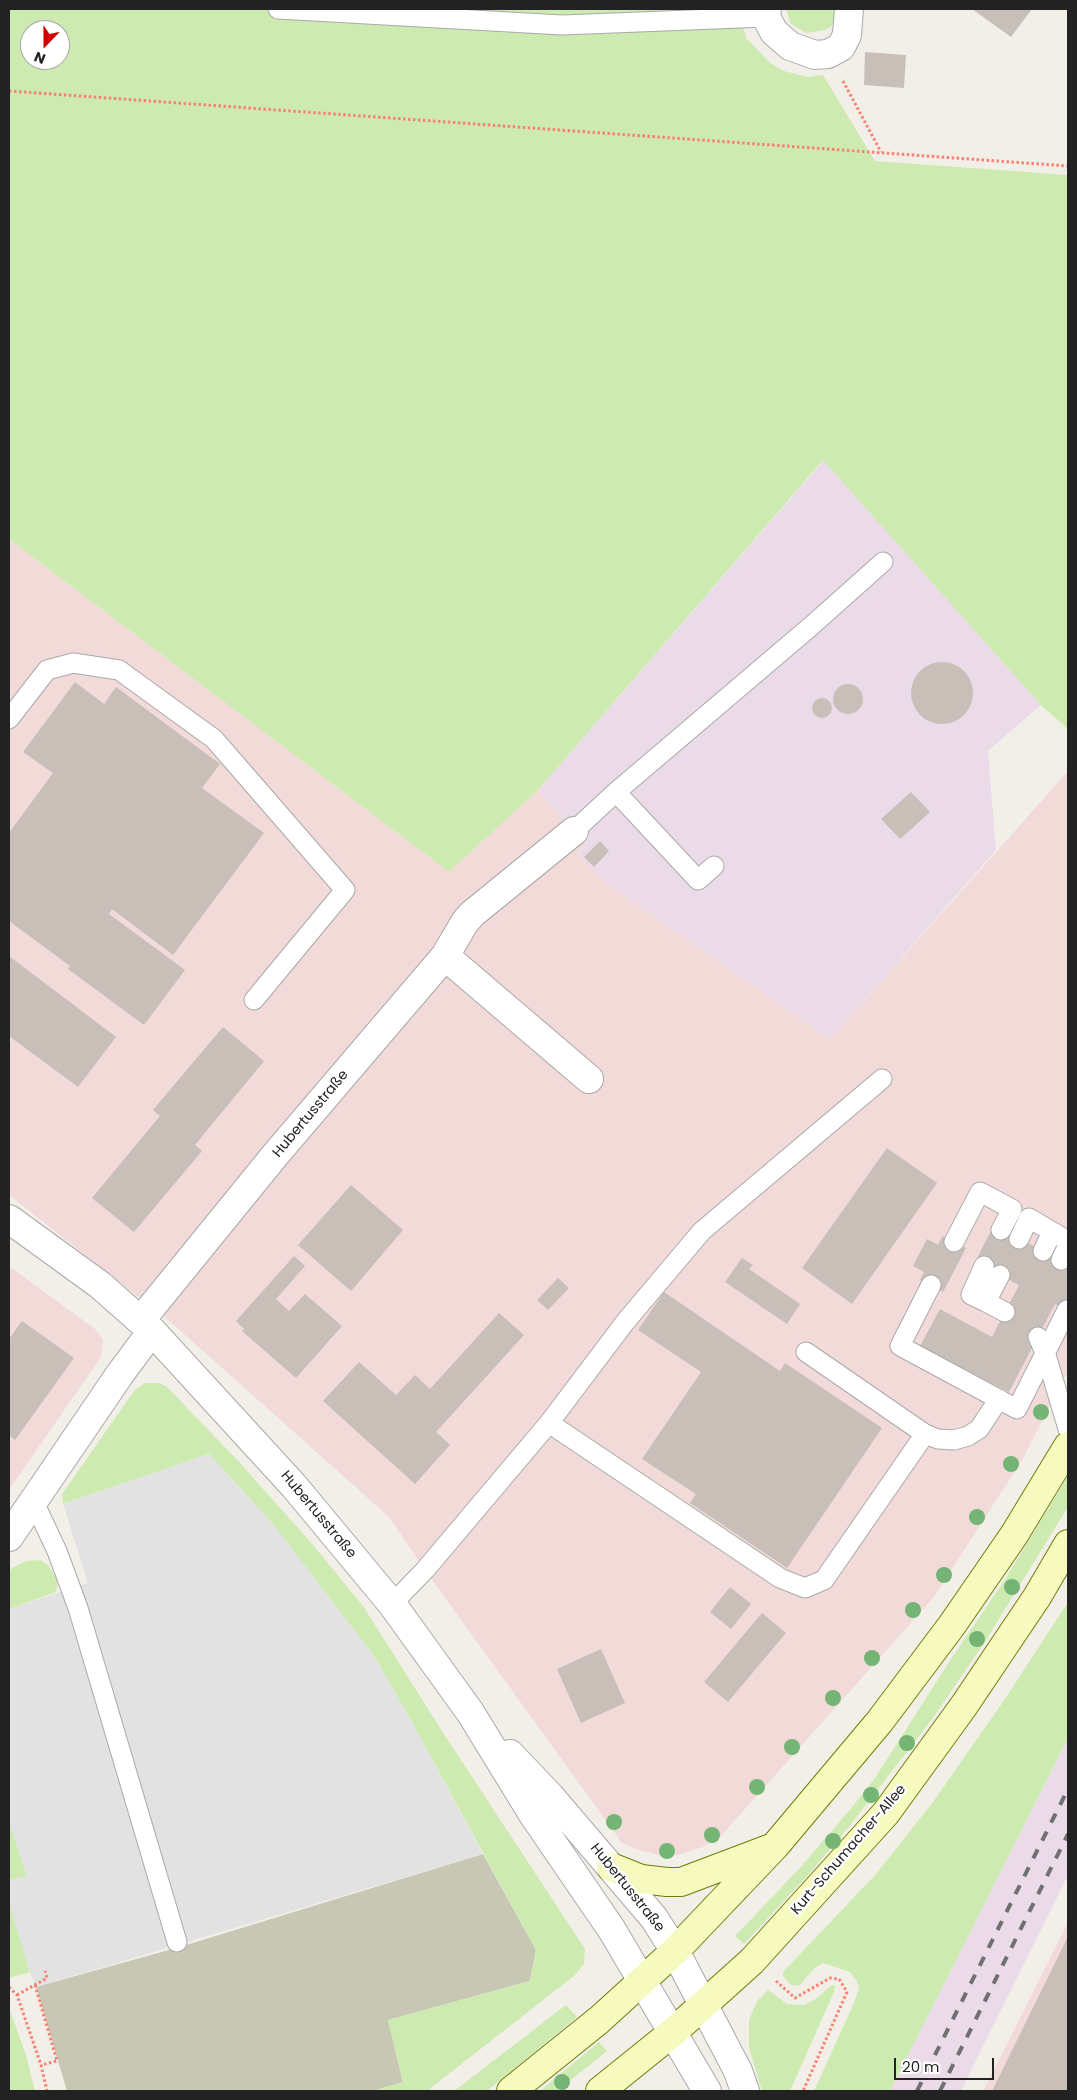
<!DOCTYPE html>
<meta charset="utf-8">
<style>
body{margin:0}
#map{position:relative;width:1077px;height:2100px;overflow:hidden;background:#f2efe9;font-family:Poppins,sans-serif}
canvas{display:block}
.frame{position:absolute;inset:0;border:10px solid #222;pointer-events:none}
.north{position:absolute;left:20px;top:20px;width:50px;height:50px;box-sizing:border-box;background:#fff;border:1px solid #a7a7a7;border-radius:50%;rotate:202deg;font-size:14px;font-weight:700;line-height:20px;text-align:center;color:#222}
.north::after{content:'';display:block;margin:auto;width:18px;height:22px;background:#d40000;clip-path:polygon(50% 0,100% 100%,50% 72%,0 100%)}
.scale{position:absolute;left:894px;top:2058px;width:100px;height:22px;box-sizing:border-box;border:2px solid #222;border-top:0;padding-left:6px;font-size:15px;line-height:18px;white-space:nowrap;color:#222;-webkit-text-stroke:4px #fff;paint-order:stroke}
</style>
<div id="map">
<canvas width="1077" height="2100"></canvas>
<div class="frame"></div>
<div class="north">N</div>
<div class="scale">20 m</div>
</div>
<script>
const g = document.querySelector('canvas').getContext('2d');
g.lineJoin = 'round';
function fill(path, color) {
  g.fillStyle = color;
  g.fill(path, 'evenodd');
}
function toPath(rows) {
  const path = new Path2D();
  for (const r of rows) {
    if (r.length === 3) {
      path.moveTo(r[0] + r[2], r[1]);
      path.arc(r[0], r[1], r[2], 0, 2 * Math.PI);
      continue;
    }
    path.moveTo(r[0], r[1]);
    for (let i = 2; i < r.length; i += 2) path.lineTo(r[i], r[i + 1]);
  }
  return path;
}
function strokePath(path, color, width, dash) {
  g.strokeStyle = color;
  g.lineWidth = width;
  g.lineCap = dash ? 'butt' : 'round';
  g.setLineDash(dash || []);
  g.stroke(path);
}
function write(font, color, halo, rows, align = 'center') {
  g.font = font + ' Poppins,sans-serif';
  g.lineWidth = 4.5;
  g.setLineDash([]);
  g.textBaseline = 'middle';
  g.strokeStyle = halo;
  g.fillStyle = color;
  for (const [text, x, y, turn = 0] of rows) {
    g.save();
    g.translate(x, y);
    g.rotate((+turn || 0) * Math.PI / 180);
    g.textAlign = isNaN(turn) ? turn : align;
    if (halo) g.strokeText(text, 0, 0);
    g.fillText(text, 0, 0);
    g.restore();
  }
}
fill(toPath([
 [9,539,449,872,538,790,586,845,577,854,830,1039,1068,771,1068,1371,1022,1460,934,1597,721,1836,703,1847,678,1855,663,1856,639,1850,622,1843,425,1570,389,1517,174,1325,9,1195],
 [9,1266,95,1329,103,1340,101,1357,9,1490],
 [1068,1922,1068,2091,983,2091]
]), '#f2dad9');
fill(toPath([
 [824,460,1041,705,988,751,996,850,830,1039,606,883,577,854,586,845,538,790],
 [1068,1738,1068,1875,961,2091,890,2091]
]), '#ebdbe8');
fill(toPath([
 [483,1854,536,1950,530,1981,388,2020,403,2082,373,2091,67,2091,36,1987,183,1946]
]), '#c7c7b4');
fill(toPath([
 [9,9,693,9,683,28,743,27,746,38,770,63,784,71,808,77,823,75,875,161,1068,175,1068,729,1041,705,823,460,538,790,449,872,9,539],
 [30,30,60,30,60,60,30,60],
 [786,9,839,9,839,10,832,26,825,30,806,33,791,24],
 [144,1383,159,1383,166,1386,240,1463,313,1545,363,1606,442,1731,585,1949,584,1964,575,1975,427,2091,373,2091,403,2082,388,2020,530,1981,536,1950,413,1724,374,1656,272,1523,209,1454,63,1504,62,1494,134,1391],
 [1068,1476,1068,1507,986,1640,933,1718,848,1828,807,1876,744,1944,735,1936,799,1869,853,1806,875,1778,951,1659,1006,1578],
 [40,1560,48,1565,58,1581,56,1592,9,1609,9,1572,12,1568,26,1561],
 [1068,1602,1068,1738,890,2091,814,2091,853,2005,859,1989,857,1981,850,1972,823,1963,815,1968,799,1986,791,1985,783,1976,783,1972,876,1874,933,1802,1005,1699],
 [9,1822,27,1876,9,1880],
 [9,1902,30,1972,9,1978],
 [832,1985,835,1986,834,1992,790,2091,762,2091,749,2048,749,2020,757,2001,768,1990,787,2004,804,2005,814,2000],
 [566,2005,577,2017,487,2091,454,2091],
 [9,2011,11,2013,26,2055,35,2091,9,2091],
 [599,2042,607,2051,557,2091,540,2091]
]), '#cdebb0');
fill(toPath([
 [209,1454,272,1523,374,1656,413,1724,483,1854,36,1987,30,1972,9,1902,9,1880,27,1876,9,1822,9,1609,88,1583,63,1504]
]), '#e2e2e2');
fill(toPath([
 [972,9,1032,9,1011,37],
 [865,52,906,55,904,88,864,85],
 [942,693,31],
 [75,682,104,704,116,687,220,764,202,788,264,833,173,955,112,909,109,914,185,970,144,1025,68,969,70,966,9,921,9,833,53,773,23,752],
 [848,699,15],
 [822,708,10],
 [911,792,930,812,900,839,881,819],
 [600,841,609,851,594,867,584,857],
 [9,956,116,1037,78,1087,9,1036],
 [223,1027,264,1061,195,1145,202,1151,134,1232,92,1198,160,1116,153,1110],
 [887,1148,937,1183,852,1304,802,1268],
 [351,1185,403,1230,351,1291,298,1245],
 [994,1225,1068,1264,1068,1311,1055,1304,1009,1392,920,1346,940,1309,992,1337,1019,1285,975,1262],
 [943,1236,966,1248,943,1292,920,1280,924,1272,913,1266,927,1239,938,1245],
 [294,1256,305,1266,276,1299,289,1311,305,1294,342,1326,296,1378,242,1331,244,1329,236,1321],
 [742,1258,753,1265,749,1269,800,1304,787,1324,725,1282],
 [558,1278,569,1288,548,1310,537,1300],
 [664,1292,780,1371,785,1363,882,1428,787,1568,690,1503,696,1494,642,1459,701,1372,638,1330],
 [499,1313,524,1335,436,1432,450,1445,415,1484,323,1401,359,1362,396,1395,415,1375,430,1389],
 [22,1321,74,1358,15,1440,9,1435,9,1339],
 [730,1587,751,1604,731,1629,710,1612],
 [762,1613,786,1633,728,1702,704,1682],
 [601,1649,625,1703,581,1723,557,1669],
 [1068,1936,1068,2091,992,2091,1055,1963]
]), '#c7bfb8');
const service = toPath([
 [278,9,562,25,766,17],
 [9,719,47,670,73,663,119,670,214,739,345,890,254,1000],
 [616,792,698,880,714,866],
 [574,831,616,792,810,627,883,562],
 [1019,1239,1029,1218,1068,1241],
 [954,1242,980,1192,1012,1209,1001,1230],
 [1043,1251,1052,1232],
 [1061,1260,1068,1245],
 [984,1266,971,1295,986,1302],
 [1000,1275,986,1302,1005,1312],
 [931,1285,900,1346,1017,1409,1067,1310],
 [1038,1337,1046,1355,1068,1429],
 [549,1423,780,1578,805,1588,824,1580,925,1434,806,1352],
 [925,1434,938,1439,954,1440,968,1436,979,1429,999,1399],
 [34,1502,57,1551,78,1608,177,1942],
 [392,1604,425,1570,549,1423,626,1321,702,1231,882,1079]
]);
const minor = toPath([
 [767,9,766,17,774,32,790,46,815,55,828,54,841,47,847,35,849,9],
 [445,956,465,922,472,914,574,831],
 [9,1219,100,1285,152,1331,294,1486,392,1604,470,1712,532,1813,612,1930,707,2091],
 [141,1320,276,1154,445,956,589,1079],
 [9,1537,120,1374,152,1331],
 [510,1754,550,1796,654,1918,675,1951,738,2071,745,2091]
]);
const secondary = toPath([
 [611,1867,641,1879,667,1882,681,1882,771,1848],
 [511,2091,599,2020,675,1951,775,1846,880,1721,952,1625,1014,1535,1068,1446],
 [600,2091,672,2033,752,1961,886,1813,963,1707,1037,1597,1068,1544]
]);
strokePath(service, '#a9a9a9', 21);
strokePath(minor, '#a9a9a9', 30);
strokePath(secondary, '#707d05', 30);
strokePath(toPath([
 [843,81,881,152],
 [9,91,1068,166],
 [776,1981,795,1998,830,1978,839,1979,847,1992,803,2091],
 [35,1985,57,2061,41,2065],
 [9,1987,17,1995,41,2065,47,2091],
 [17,1995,47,1978,45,1971]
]), '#fa8072', 3, [2.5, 2.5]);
strokePath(service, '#fff', 19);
strokePath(minor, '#fff', 28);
strokePath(secondary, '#f7fabf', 28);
strokePath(toPath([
 [917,2091,1068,1789],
 [940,2091,1068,1834]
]), '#707070', 4, [10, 10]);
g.fillStyle = '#74b475';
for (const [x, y] of [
 [1041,1412],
 [1011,1464],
 [977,1517],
 [944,1575],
 [1012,1587],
 [913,1610],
 [977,1639],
 [872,1658],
 [833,1698],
 [907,1743],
 [792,1747],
 [757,1787],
 [871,1795],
 [614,1822],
 [712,1835],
 [833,1841],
 [667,1851],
 [562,2082]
]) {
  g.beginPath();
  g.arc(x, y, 8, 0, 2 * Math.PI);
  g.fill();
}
write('14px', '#222', '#fff', [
 ["Hubertusstraße",311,1114,-50],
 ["Hubertusstraße",318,1515,50],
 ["Kurt-Schumacher-Allee",849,1850,-49],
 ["Hubertusstraße",627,1888,51]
]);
</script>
